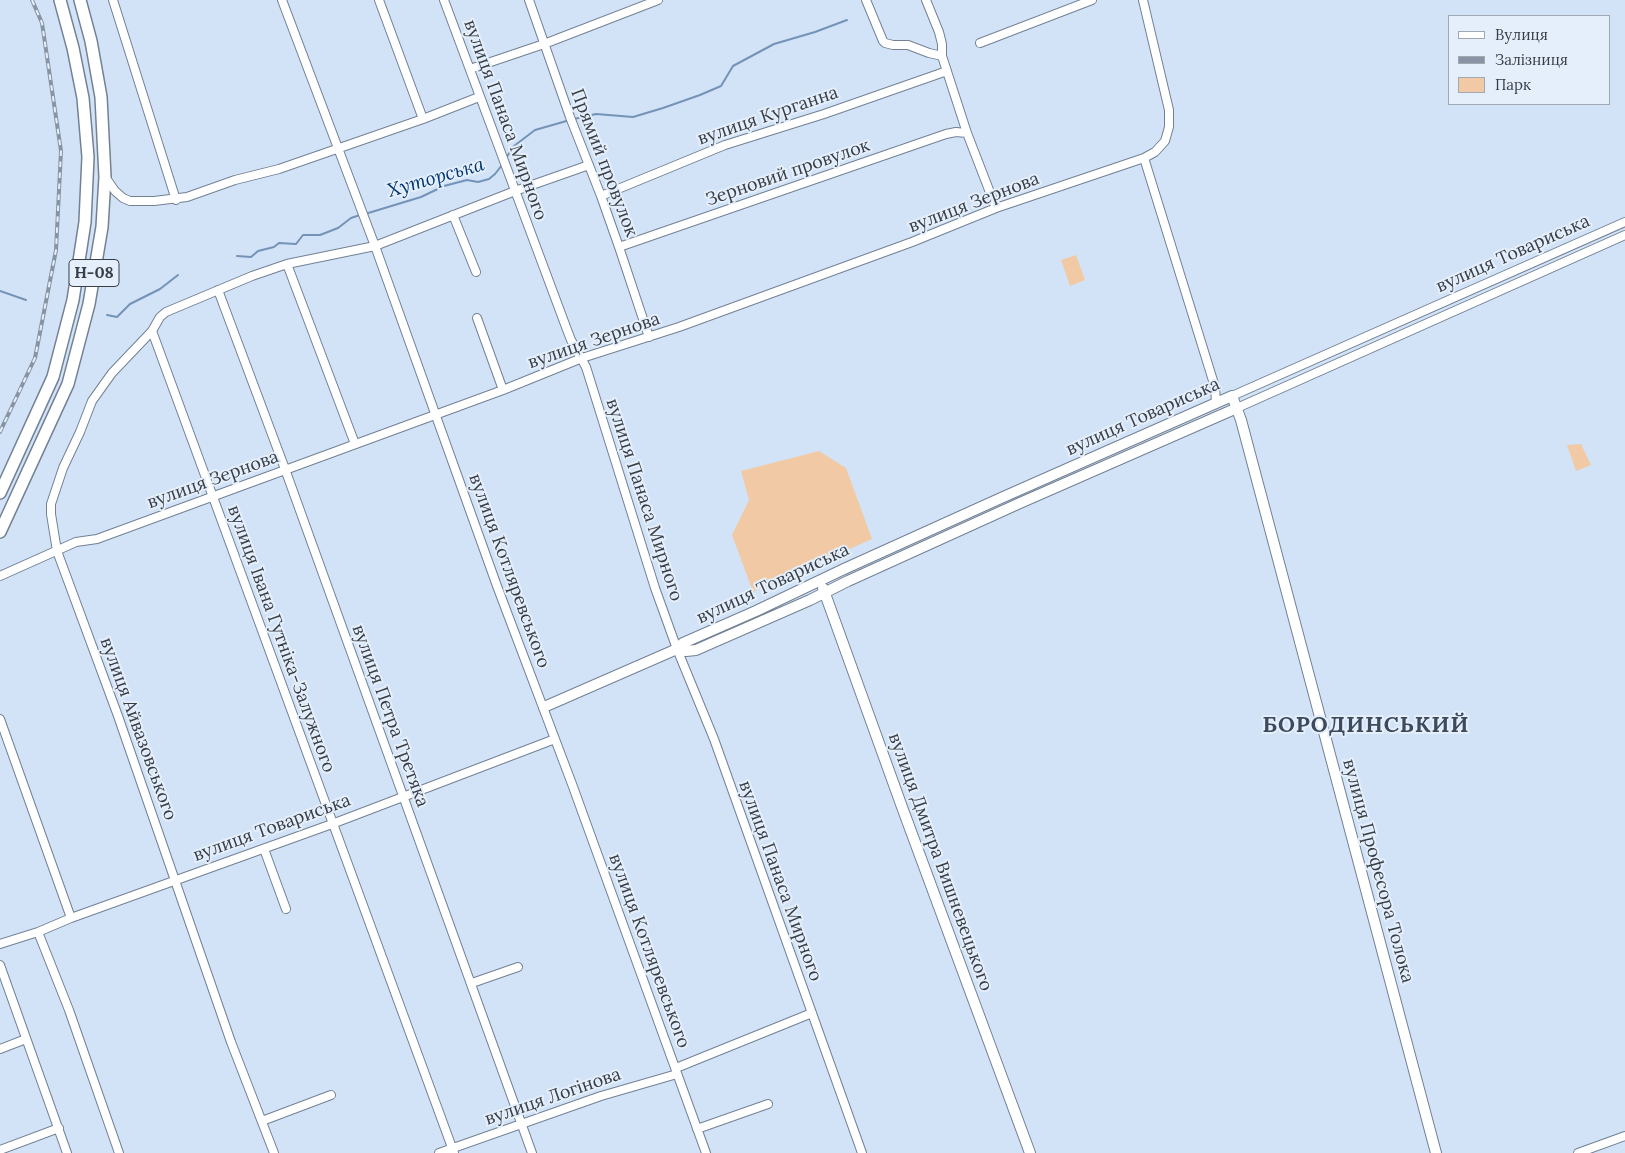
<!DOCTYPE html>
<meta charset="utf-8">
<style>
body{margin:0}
#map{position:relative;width:1625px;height:1153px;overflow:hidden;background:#d2e3f8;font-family:Lora,serif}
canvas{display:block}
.legend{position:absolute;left:1448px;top:15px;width:162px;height:90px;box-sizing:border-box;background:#e5effc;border:1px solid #9fa8b3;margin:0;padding:6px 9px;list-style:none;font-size:15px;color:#373e46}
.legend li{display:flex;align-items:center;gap:10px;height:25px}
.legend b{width:25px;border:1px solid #9fa8b3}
</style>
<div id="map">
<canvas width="1625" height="1153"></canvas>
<ul class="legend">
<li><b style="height:6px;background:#fff"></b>Вулиця</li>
<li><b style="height:6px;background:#8894a3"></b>Залізниця</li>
<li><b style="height:14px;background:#f1caa5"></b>Парк</li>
</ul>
</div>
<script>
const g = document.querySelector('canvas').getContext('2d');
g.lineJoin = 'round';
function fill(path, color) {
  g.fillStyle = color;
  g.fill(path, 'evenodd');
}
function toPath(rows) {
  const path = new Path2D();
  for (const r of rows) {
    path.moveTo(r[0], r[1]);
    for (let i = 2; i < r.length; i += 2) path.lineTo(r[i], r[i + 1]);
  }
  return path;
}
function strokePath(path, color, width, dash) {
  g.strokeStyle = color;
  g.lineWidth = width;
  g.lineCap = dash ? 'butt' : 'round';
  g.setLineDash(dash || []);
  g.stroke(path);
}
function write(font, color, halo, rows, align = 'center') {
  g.font = font + ' Lora,serif';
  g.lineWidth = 4;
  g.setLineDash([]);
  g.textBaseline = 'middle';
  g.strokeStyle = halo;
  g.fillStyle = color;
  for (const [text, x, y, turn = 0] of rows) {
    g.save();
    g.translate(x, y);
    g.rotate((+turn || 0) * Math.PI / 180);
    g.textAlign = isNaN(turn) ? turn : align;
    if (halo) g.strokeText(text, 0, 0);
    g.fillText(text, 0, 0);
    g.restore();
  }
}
fill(toPath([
 [1076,255,1085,280,1070,286,1061,260],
 [1581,444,1591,465,1576,471,1567,445],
 [819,451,846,468,872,539,753,592,732,535,749,500,741,471]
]), '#f1caa5');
strokePath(toPath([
 [574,119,596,114,633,117,663,108,700,95,721,86,733,66,774,44,815,32,847,20],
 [506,158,514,146,535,130,570,120],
 [365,214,421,197,444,186,467,180,478,182,489,179,495,174,502,165],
 [237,256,251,257,258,251,274,247,279,243,296,244,303,235,320,235,338,228,351,218,360,215],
 [0,291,26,300],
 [107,315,117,317,130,304,160,289,178,275]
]), '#7593b7', 2);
const street = toPath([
 [113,0,176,200],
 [282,0,375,246,497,586,572,784,706,1153],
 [379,0,423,119,479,97],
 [444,0,566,327,571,340,586,367,655,588,677,649,714,739,862,1153],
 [529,0,570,117,601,196,619,247,649,337],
 [866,0,883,41,885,43,893,45,908,45,929,53,942,56,967,133,996,208],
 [926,0,939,32,942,44,942,56],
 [980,43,1092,0],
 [470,69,544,44,658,0],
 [1144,158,1215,387,1216,403],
 [106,178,115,191,123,198,130,201,154,201,187,197,235,180,279,169,423,119],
 [601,196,725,145,824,114,947,71],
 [453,215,476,272],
 [619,247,946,134,956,132,967,133],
 [287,264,355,444],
 [218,290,285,469,532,1153],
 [477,318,503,390],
 [152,331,454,1153],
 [1232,396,1625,222],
 [1237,408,1625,235],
 [0,576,76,542,97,539,503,390,582,358,679,327,912,242,996,208,1144,158,1155,152,1165,141,1169,127,1169,110,1143,0],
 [0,719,71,918],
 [264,849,286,909],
 [38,932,69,1010,119,1153],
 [0,944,38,932,71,918,332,824,555,739],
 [0,965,67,1153],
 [472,983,518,967],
 [0,1049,26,1039],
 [676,1068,812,1013],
 [262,1121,331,1095],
 [697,1129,768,1104],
 [0,1150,59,1128],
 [274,1153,231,1042,118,716,57,551,51,514,51,504,63,468,80,432,92,401,112,373,152,331,160,317,166,312,252,276,287,264,375,246,515,191,589,165],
 [439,1153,601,1096,677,1074],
 [1578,1153,1625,1136]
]);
const secondary = toPath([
 [823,588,902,807,1030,1153],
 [677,649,686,651,696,650,810,600,848,581,1020,503,1237,408],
 [544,707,677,649,683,643,756,611,844,569,1001,498,1232,396,1241,420,1436,1153]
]);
const primary = toPath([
 [0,493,53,377,73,300,85,222,88,157,83,98,73,48,60,0],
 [0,532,68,384,89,304,102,227,105,177,101,97,91,41,80,0]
]);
strokePath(street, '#728194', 10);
strokePath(secondary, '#728194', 12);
strokePath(primary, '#728194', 14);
strokePath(street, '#fff', 8);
strokePath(secondary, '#fff', 10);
strokePath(primary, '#fff', 11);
const rail = toPath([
 [0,432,35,358,56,250,61,151,42,23,32,0]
]);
strokePath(rail, '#8894a3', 4);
strokePath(rail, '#e5effc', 2, [5.5]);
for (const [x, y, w] of [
 [94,273,50]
]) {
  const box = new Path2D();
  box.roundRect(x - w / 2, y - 13.5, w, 27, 4);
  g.fillStyle = '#e5effc';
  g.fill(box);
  strokePath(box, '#373e46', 1);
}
write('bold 16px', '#373e46', null, [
 ["Н-08",94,273]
]);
write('18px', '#373e46', '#e5effc', [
 ["вулиця Курганна",768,116,-19],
 ["вулиця Панаса Мирного",505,120,70],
 ["Прямий провулок",604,163,69],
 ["Зерновий провулок",788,173,-19],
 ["вулиця Зернова",974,203,-21],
 ["вулиця Товариська",1513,254,-24],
 ["вулиця Зернова",594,341,-19],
 ["вулиця Товариська",1143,417,-24],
 ["вулиця Зернова",213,480,-20],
 ["вулиця Панаса Мирного",644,500,72],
 ["вулиця Котляревського",509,571,70],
 ["вулиця Товариська",773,584,-25],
 ["вулиця Івана Гутніка-Залужного",281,639,70],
 ["вулиця Петра Третяка",390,716,70],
 ["вулиця Айвазовського",138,729,70],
 ["вулиця Товариська",272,828,-20],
 ["вулиця Дмитра Вишневецького",940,862,70],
 ["вулиця Професора Толока",1378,871,75],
 ["вулиця Панаса Мирного",780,881,70],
 ["вулиця Котляревського",649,951,70],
 ["вулиця Логінова",553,1097,-19]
]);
write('italic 19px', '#00366f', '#e5effc', [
 ["Хуторська",436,178,-16]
]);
g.letterSpacing = '1px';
write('bold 22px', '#3c4a5c', '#e5effc', [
 ["БОРОДИНСЬКИЙ",1366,726]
]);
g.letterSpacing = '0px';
</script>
